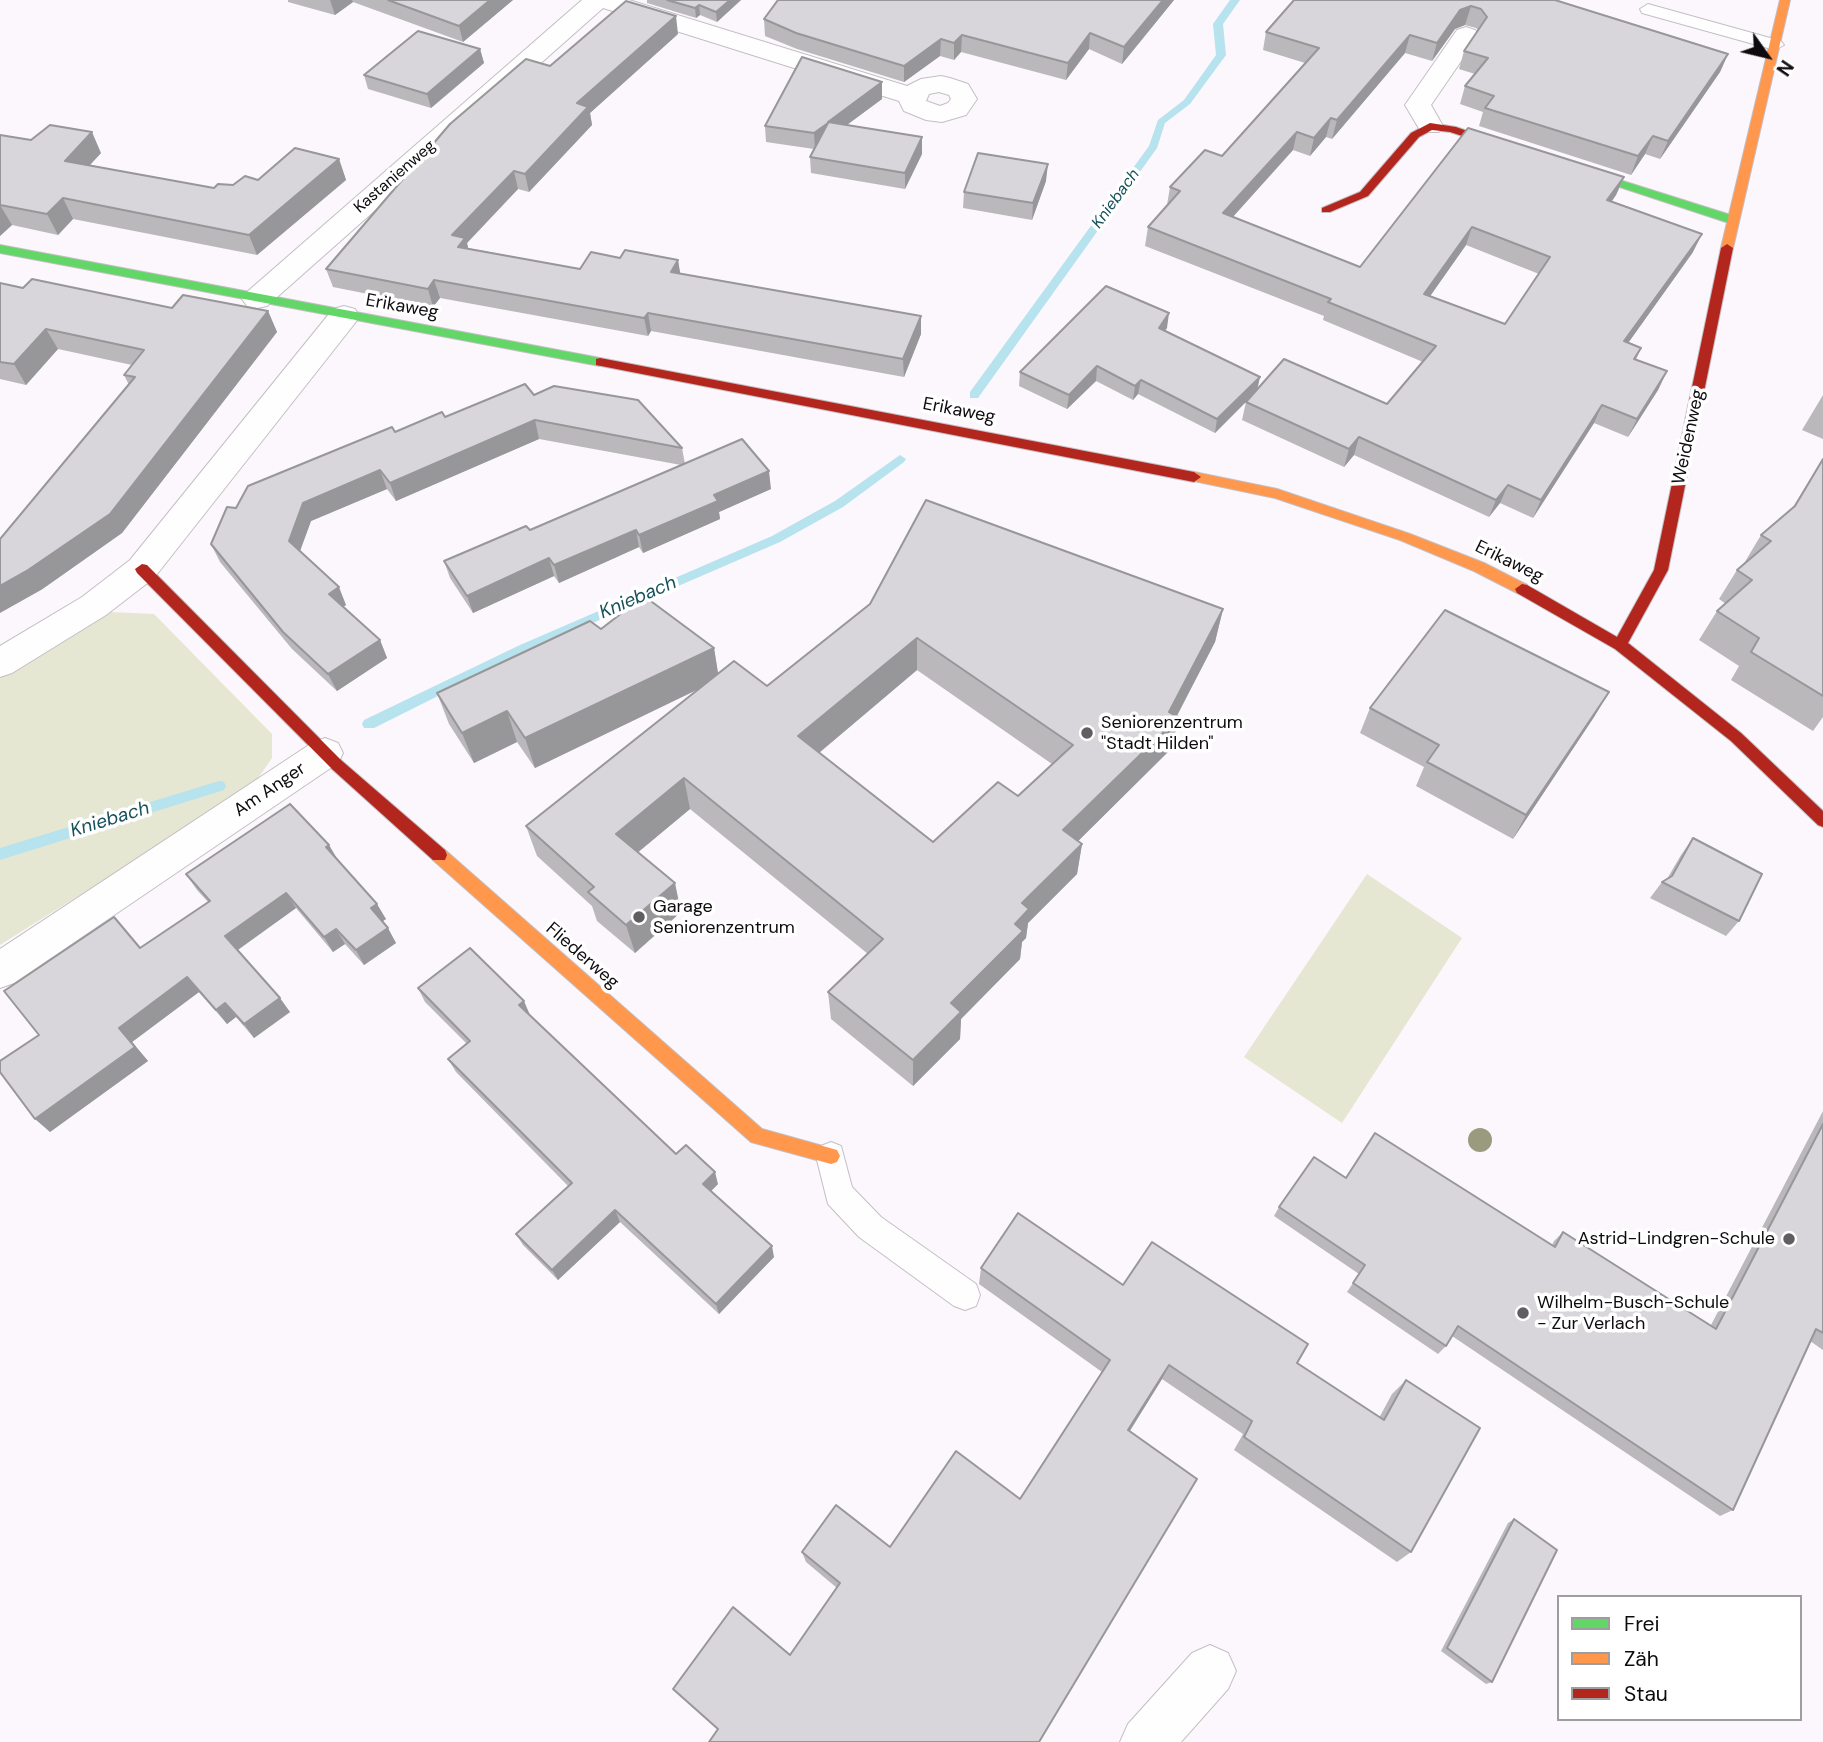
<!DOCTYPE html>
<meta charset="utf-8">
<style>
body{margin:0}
#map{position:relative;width:1823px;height:1742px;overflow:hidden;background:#fcf7fc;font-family:"DM Sans",sans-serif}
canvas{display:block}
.legend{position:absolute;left:1557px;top:1595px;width:245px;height:126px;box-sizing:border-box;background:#fff;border:2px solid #9f9d9f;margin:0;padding:9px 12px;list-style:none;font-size:21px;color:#0e0b0e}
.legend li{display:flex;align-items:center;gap:14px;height:35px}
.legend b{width:35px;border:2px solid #9f9d9f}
.north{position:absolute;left:1732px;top:21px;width:70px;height:70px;-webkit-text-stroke:5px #fff;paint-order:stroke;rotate:124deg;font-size:19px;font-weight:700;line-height:28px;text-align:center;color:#0e0b0e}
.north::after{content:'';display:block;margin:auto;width:24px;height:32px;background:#0e0b0e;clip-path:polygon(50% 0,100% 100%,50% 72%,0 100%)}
</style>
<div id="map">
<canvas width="1823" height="1742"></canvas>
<ul class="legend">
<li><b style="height:9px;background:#63d668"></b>Frei</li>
<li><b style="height:9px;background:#ff974d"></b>Zäh</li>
<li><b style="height:9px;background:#b3261e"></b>Stau</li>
</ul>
<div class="north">N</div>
</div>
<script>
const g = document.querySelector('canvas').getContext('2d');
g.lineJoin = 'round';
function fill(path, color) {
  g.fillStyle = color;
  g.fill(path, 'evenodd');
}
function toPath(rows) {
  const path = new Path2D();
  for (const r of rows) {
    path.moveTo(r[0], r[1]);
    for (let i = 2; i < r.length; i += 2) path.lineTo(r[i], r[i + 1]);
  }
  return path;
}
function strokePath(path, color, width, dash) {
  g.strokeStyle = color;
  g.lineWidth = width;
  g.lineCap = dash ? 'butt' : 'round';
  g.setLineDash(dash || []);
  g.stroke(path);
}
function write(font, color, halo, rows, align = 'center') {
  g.font = font + ' "DM Sans",sans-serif';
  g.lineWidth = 7;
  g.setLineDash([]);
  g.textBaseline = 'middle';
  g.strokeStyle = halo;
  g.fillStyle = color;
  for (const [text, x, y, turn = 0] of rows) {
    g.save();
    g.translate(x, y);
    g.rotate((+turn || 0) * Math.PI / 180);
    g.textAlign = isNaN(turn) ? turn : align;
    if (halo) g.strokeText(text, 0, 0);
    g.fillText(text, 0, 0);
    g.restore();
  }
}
fill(toPath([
 [111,612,154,614,272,734,272,758,252,787,0,945,0,678],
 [1367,874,1462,938,1342,1123,1244,1057]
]), '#e5e7d2');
fill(toPath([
 [1230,0,1240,0,1223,24,1226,55,1190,104,1165,123,1157,148,978,398,970,398,970,392,1149,146,1158,120,1184,100,1216,55,1213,24,1230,0],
 [900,455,906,459,904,462,843,507,780,542,528,651,374,728,364,728,362,724,364,720,520,645,772,536,835,501,900,455],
 [219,781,224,782,226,786,224,790,0,860,0,848,219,781]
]), '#b6e3ee');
const lane = toPath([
 [1648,4,1781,41,1784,45,1775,50,1642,13,1640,9,1648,4],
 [831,1142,841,1146,852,1187,881,1217,976,1284,980,1295,976,1306,965,1310,954,1306,859,1237,828,1204,816,1156,821,1146,831,1142]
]);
const street = toPath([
 [582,0,629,0,907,86,921,79,941,76,950,78,968,84,977,99,966,115,942,122,926,120,904,111,899,101,603,8,267,306,257,308,247,306,242,299,247,292,582,0],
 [939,92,949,95,951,99,948,103,940,106,926,101,929,94,939,92],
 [1466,27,1475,30,1479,35,1431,105,1443,126,1439,132,1421,132,1405,105,1457,30,1466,27],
 [344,306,355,309,359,316,355,323,154,578,106,615,12,673,0,677,0,646,82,597,130,560,333,309,344,306],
 [325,738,338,743,343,753,338,763,14,983,0,988,0,949,312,743,325,738],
 [1210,1645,1228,1653,1236,1671,1228,1689,1181,1742,1120,1742,1128,1724,1192,1653,1210,1645]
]);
const fast = toPath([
 [1572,165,1737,217,1739,220,1737,223,1729,223,1568,170,1566,168,1572,165],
 [0,245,600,358,606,362,600,366,0,253,0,245]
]);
const slow = toPath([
 [1780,0,1790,0,1733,248,1727,252,1721,248,1780,0],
 [1194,472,1277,489,1410,534,1484,563,1527,585,1529,589,1522,594,1517,593,1474,571,1400,540,1275,498,1189,480,1189,474,1194,472],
 [439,848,445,850,762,1129,837,1150,840,1156,837,1162,831,1164,751,1142,433,860,431,855,433,850,439,848]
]);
const jam = toPath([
 [1430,123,1456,127,1521,150,1515,153,1450,132,1432,130,1419,137,1368,196,1330,212,1322,212,1322,208,1360,192,1411,133,1430,123],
 [1727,244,1733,248,1668,570,1628,643,1741,733,1823,811,1823,827,1818,825,1731,741,1615,649,1517,593,1515,589,1522,584,1527,585,1617,637,1654,570,1721,248,1727,244],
 [600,358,1194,472,1201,477,1194,482,596,365,596,359,600,358],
 [142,564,147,565,342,761,445,850,447,855,445,860,433,860,332,769,137,573,135,569,142,564]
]);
strokePath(lane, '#c3bfc3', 2);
strokePath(street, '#c3bfc3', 2);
strokePath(fast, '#c3bfc3', 2);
strokePath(slow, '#c3bfc3', 2);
strokePath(jam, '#c3bfc3', 2);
fill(lane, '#fffeff');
fill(street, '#fffeff');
fill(fast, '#63d668');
fill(slow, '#ff974d');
fill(jam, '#b3261e');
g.fillStyle = '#9a9b7e';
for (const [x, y] of [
 [1480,1140]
]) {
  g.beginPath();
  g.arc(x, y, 12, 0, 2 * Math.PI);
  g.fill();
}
fill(toPath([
 [288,0,513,0,463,42,353,2,335,15,288,2],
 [647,0,741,0,717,22,700,15,696,18,647,3],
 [1174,0,1122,64,1089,49,1066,80,961,52,954,60,940,56,904,82,797,49,765,36,764,19],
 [1294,0,1555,0,1728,54,1720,72,1660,159,1645,154,1631,175,1479,126,1483,112,1460,104,1465,86,1475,74,1459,69,1464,51,1478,30,1476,28,1465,25,1455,29,1432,61,1405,53,1332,139,1326,137,1310,156,1293,150,1233,217,1360,267,1468,128,1624,177,1616,195,1612,201,1693,252,1628,343,1641,348,1636,360,1667,371,1658,390,1628,437,1594,423,1533,518,1500,503,1489,517,1354,455,1344,467,1242,420,1246,402,1252,395,1215,433,1138,394,1133,400,1096,381,1067,409,1019,386,1020,372,1167,328,1165,330,1257,390,1387,404,1423,362,1323,320,1324,316,1145,246,1148,227,1167,205,1170,187,1222,156,1305,63,1263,50,1266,32],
 [1466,245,1539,274,1505,324,1430,296],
 [678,34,590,113,592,125,529,192,518,189,467,243,468,248,580,269,620,258,678,260,680,274,921,334,904,377,651,331,648,336,440,298,433,307,333,287,326,269,550,66],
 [480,49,484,63,431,108,368,89,364,75],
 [882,99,847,125,922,154,905,189,811,173,810,157,814,149,766,142,765,126],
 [0,135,101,153,90,165,214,188,233,185,258,180,339,159,346,180,257,255,73,219,58,235,12,225,0,236],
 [1046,181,1032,220,963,208,964,192],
 [0,283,23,288,172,308,268,311,277,332,122,533,41,590,129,385,124,375,132,365,58,349,26,385,0,379],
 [534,395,682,448,685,464,771,489,719,512,720,519,643,553,639,547,559,583,554,576,473,613,450,578,444,561,530,530,681,465,539,439,396,501,387,489,311,521,300,551,346,605,343,607,380,640,387,658,337,691,292,649,220,562,211,544,236,508,395,432,445,417],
 [1823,395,1823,439,1802,430],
 [1823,458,1823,717,1813,731,1731,680,1739,666,1699,640,1717,611,1726,604,1719,599,1737,570,1743,565,1761,535,1793,507],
 [870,604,1223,609,1215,642,1177,716,1172,748,1078,841,1082,844,1077,874,1028,923,1026,938,1022,942,1020,959,961,1019,960,1039,913,1086,831,1019,828,992,868,954,690,809,638,852,681,912,635,953,597,921,592,906,537,856,526,826,701,688,535,768,517,742,474,763,449,724,437,693,601,629,714,648,718,674,767,686],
 [917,670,1052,764,1018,796,933,842,819,753],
 [1609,692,1594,717,1513,839,1416,786,1424,767,1360,733,1370,708],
 [1693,838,1739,921,1726,936,1650,898,1662,882,1667,879,1681,855],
 [329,845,338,860,386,919,382,921,396,943,364,965,345,944,333,952,296,908,238,950,290,1012,254,1038,236,1017,227,1024,199,992,132,1042,148,1061,50,1132,140,948,208,902,197,890,186,874],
 [418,988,530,1015,676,1154,718,1184,711,1191,774,1257,719,1314,620,1222,558,1280,523,1245,516,1234,568,1186,456,1072,448,1059,467,1044,425,1002],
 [1823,1111,1823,1350,1810,1341,1733,1510,1720,1516,1452,1336,1446,1346,1438,1354,1347,1292,1359,1274,1274,1216,1279,1207,1346,1178,1552,1245,1554,1241,1563,1232,1711,1325],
 [981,1268,1123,1285,1297,1363,1379,1418,1392,1394,1406,1380,1411,1552,1397,1562,1234,1450,1243,1434,1162,1379,1130,1431,790,1655,837,1588,806,1562,802,1552,890,1547,1020,1499,1102,1372,979,1284],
 [1514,1519,1492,1682,1486,1684,1441,1651,1508,1523]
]), '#bab8bb');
fill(toPath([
 [330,0,352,0,353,2,335,15],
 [490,0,513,0,463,42,459,26],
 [730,0,741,0,717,22,716,12],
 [1163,0,1174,0,1122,64,1124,47],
 [699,5,700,15,696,18,695,8],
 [1471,6,1465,25,1455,29,1432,61,1437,43,1460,10],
 [676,16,678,34,590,113,592,125,529,192,525,174,577,103],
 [1090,33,1089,49,1066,80,1068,63],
 [962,35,961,52,954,60,954,43],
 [1410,35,1405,53,1332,139,1337,120],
 [941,39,940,56,904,82,904,66],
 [480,49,484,63,431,108,427,94],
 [1728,54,1720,72,1660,159,1668,141],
 [882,82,882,99,829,138,828,122],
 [1331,118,1326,137,1310,156,1314,138],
 [828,123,815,149,814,133],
 [92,132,101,153,75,181,65,161],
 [1297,132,1293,150,1220,231,1223,213],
 [1653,136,1645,154,1631,175,1638,156],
 [922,137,922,154,905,189,905,173],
 [339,159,346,180,257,255,249,235],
 [1048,164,1046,181,1032,220,1033,203],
 [514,171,518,189,467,243,470,256,463,265,452,235],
 [1624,177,1616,195,1600,218,1607,200],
 [63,198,73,219,58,235,47,214],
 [0,205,12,225,0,236],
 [1472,227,1466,245,1419,312,1424,294],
 [1702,234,1693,252,1616,360,1624,341],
 [678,260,681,278,671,272],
 [434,280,440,298,433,307,428,289],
 [268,311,277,332,122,533,41,590,0,613,0,586],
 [648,313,651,331,648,336,644,318],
 [1169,313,1167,328,1157,342,1159,328],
 [921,316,921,334,904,377,903,359],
 [46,329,58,349,26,385,14,364],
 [1097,366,1096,381,1067,409,1069,395],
 [1667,371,1658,390,1628,437,1637,419],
 [1260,377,1257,391,1215,433,1217,419],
 [1141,380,1138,394,1133,400,1135,386],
 [1602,405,1594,423,1533,518,1541,500],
 [535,420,539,439,396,501,390,483],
 [1359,437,1354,455,1344,467,1349,449],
 [380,470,387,489,311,521,297,559,289,541,303,503],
 [769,471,771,489,719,512,720,519,643,553,639,535,714,495],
 [1508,485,1500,503,1489,517,1496,500],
 [636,530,639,547,559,583,554,565],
 [549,558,554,576,473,613,467,596],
 [339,587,346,605,337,611,329,594],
 [1223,609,1215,642,1173,723,1179,717,1172,748,1059,860,1063,830,1169,712],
 [917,638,917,670,801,768,798,736],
 [380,640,387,658,337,691,328,674],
 [714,648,719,679,535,768,525,738],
 [1609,692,1594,717,1513,839,1526,815],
 [507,711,517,742,474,763,462,733],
 [684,778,690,809,624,864,616,834],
 [1082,844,1077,874,1028,923,1026,938,1022,942,1020,959,961,1019,960,1039,913,1086,913,1060,951,1003,1022,903],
 [329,845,338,861,326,847],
 [675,883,681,912,635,953,626,925],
 [286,893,296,908,236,951,225,936],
 [377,904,386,919,379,924,371,908],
 [388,928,396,943,364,965,356,950],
 [336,929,345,944,333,952,324,937],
 [187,977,199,992,132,1042,148,1061,50,1132,35,1119,119,1028],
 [280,998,290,1012,254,1038,244,1024],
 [524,1001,530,1015,525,1019,519,1005],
 [225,1003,236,1017,227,1024,216,1010],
 [715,1172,718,1184,707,1195,703,1184],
 [615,1210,620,1222,558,1280,552,1270],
 [772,1246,774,1257,719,1314,716,1304],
 [1169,1365,1162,1379,1122,1443,1128,1430]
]), '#979699');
const building = toPath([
 [388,0,490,0,459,26,388,0],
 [667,0,730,0,716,12,699,5,695,8,667,0],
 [778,0,1163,0,1124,47,1090,33,1068,63,962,35,954,43,941,39,904,66,796,33,764,19,778,0],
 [1294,0,1555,0,1728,54,1668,141,1653,136,1638,156,1485,108,1494,96,1465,86,1488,58,1464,51,1487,17,1481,9,1471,6,1460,10,1437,43,1410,35,1337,120,1331,118,1314,138,1297,132,1223,213,1360,267,1468,128,1624,177,1607,200,1702,234,1624,341,1641,348,1634,359,1667,371,1637,419,1602,405,1541,500,1508,485,1496,500,1359,437,1349,449,1246,402,1284,359,1387,404,1436,346,1328,302,1331,299,1148,227,1180,191,1170,187,1205,150,1222,156,1319,48,1266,32,1294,0],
 [1472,227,1550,257,1505,324,1424,294,1472,227],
 [626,1,676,16,577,103,588,107,525,174,514,171,452,235,465,238,458,247,580,269,591,252,620,258,625,250,678,260,671,272,921,316,903,359,648,313,644,318,434,280,428,289,326,269,450,124,526,59,550,66,626,1],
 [418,31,480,49,427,94,364,75,418,31],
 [802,57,882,82,828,122,922,137,905,173,810,157,828,123,814,133,765,126,802,57],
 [50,125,92,132,65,161,214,188,218,184,233,185,245,176,258,180,295,148,339,159,249,235,63,198,47,214,0,205,0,135,31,140,50,125],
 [978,153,1048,164,1033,203,964,192,978,153],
 [32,279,172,308,183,295,268,311,110,514,28,570,0,586,0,539,135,377,124,375,144,350,46,329,14,364,0,362,0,283,23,288,32,279],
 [1106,286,1169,313,1159,328,1260,377,1217,419,1141,380,1135,386,1097,366,1069,395,1020,372,1106,286],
 [525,384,534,395,554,386,638,400,682,448,535,420,390,483,380,470,303,503,289,541,339,587,329,594,380,640,328,674,283,632,211,544,227,507,236,508,248,486,392,427,395,432,442,412,445,417,525,384],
 [742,439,769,471,714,495,718,501,639,535,636,530,554,565,549,558,467,596,444,561,526,526,530,530,742,439],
 [1823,459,1823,696,1751,652,1759,638,1717,611,1752,580,1737,570,1771,541,1761,535,1795,506,1823,459],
 [926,500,1223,609,1169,712,1179,717,1063,830,1082,844,1022,903,1029,909,1015,924,1023,931,951,1003,961,1012,913,1060,828,992,883,939,684,778,616,834,675,883,626,925,588,892,594,887,526,826,734,661,767,686,870,604,926,500],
 [917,638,1073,745,1018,796,998,782,933,842,798,736,917,638],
 [644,596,714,648,525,738,507,711,462,733,437,693,590,621,601,629,644,596],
 [1445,610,1609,692,1526,815,1427,762,1439,745,1370,708,1445,610],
 [290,804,329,845,326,847,377,904,371,908,388,928,356,950,336,929,324,937,286,893,225,936,280,998,244,1024,225,1003,216,1010,187,977,119,1028,135,1047,35,1119,0,1072,0,1061,39,1035,4,991,114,917,140,948,210,901,186,874,290,804],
 [1693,838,1762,874,1739,921,1662,882,1672,876,1693,838],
 [470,948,524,1001,519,1005,676,1154,686,1145,715,1172,703,1184,772,1246,716,1304,615,1210,552,1270,516,1234,572,1183,448,1059,470,1041,418,988,470,948],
 [1823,1124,1823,1333,1816,1329,1733,1510,1458,1326,1446,1346,1353,1283,1365,1265,1279,1207,1314,1157,1346,1178,1375,1133,1555,1247,1563,1232,1716,1329,1823,1124],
 [1018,1213,1123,1285,1152,1242,1308,1344,1297,1363,1384,1420,1406,1380,1480,1428,1411,1552,1244,1437,1252,1421,1169,1365,1128,1430,1197,1479,1039,1742,709,1742,718,1729,673,1689,733,1607,790,1655,840,1583,802,1552,836,1505,890,1547,956,1451,1020,1499,1110,1360,981,1268,1018,1213],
 [1514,1519,1557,1550,1492,1682,1447,1648,1514,1519]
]);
fill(building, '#d8d6da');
strokePath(building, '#979699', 2);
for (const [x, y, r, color] of [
 [1087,733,7,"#615e61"],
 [639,917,7,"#615e61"],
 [1789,1239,7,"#615e61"],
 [1523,1313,7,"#615e61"]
]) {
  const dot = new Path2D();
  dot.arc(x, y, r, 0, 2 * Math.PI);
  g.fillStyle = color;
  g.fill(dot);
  strokePath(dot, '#fff', 2.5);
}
write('16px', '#0e0b0e', '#fff', [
 ["Kastanienweg",395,177,-41]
]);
write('italic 16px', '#17505a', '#fff', [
 ["Kniebach",1116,199,-54]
]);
write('18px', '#0e0b0e', '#fff', [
 ["Erikaweg",402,307,10],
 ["Erikaweg",959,411,11],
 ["Weidenweg",1689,437,-78],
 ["Erikaweg",1509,562,26],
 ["Am Anger",270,790,-34],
 ["Fliederweg",582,956,41]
]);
write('18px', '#0e0b0e', '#fff', [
 ["Seniorenzentrum",1101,723],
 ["\"Stadt Hilden\"",1101,744],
 ["Garage",653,907],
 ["Seniorenzentrum",653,928],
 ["Astrid-Lindgren-Schule",1775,1239,"right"],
 ["Wilhelm-Busch-Schule",1537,1303],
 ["- Zur Verlach",1537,1324]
], 'left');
write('italic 19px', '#17505a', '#fff', [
 ["Kniebach",638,598,-23],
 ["Kniebach",110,820,-17]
]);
</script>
